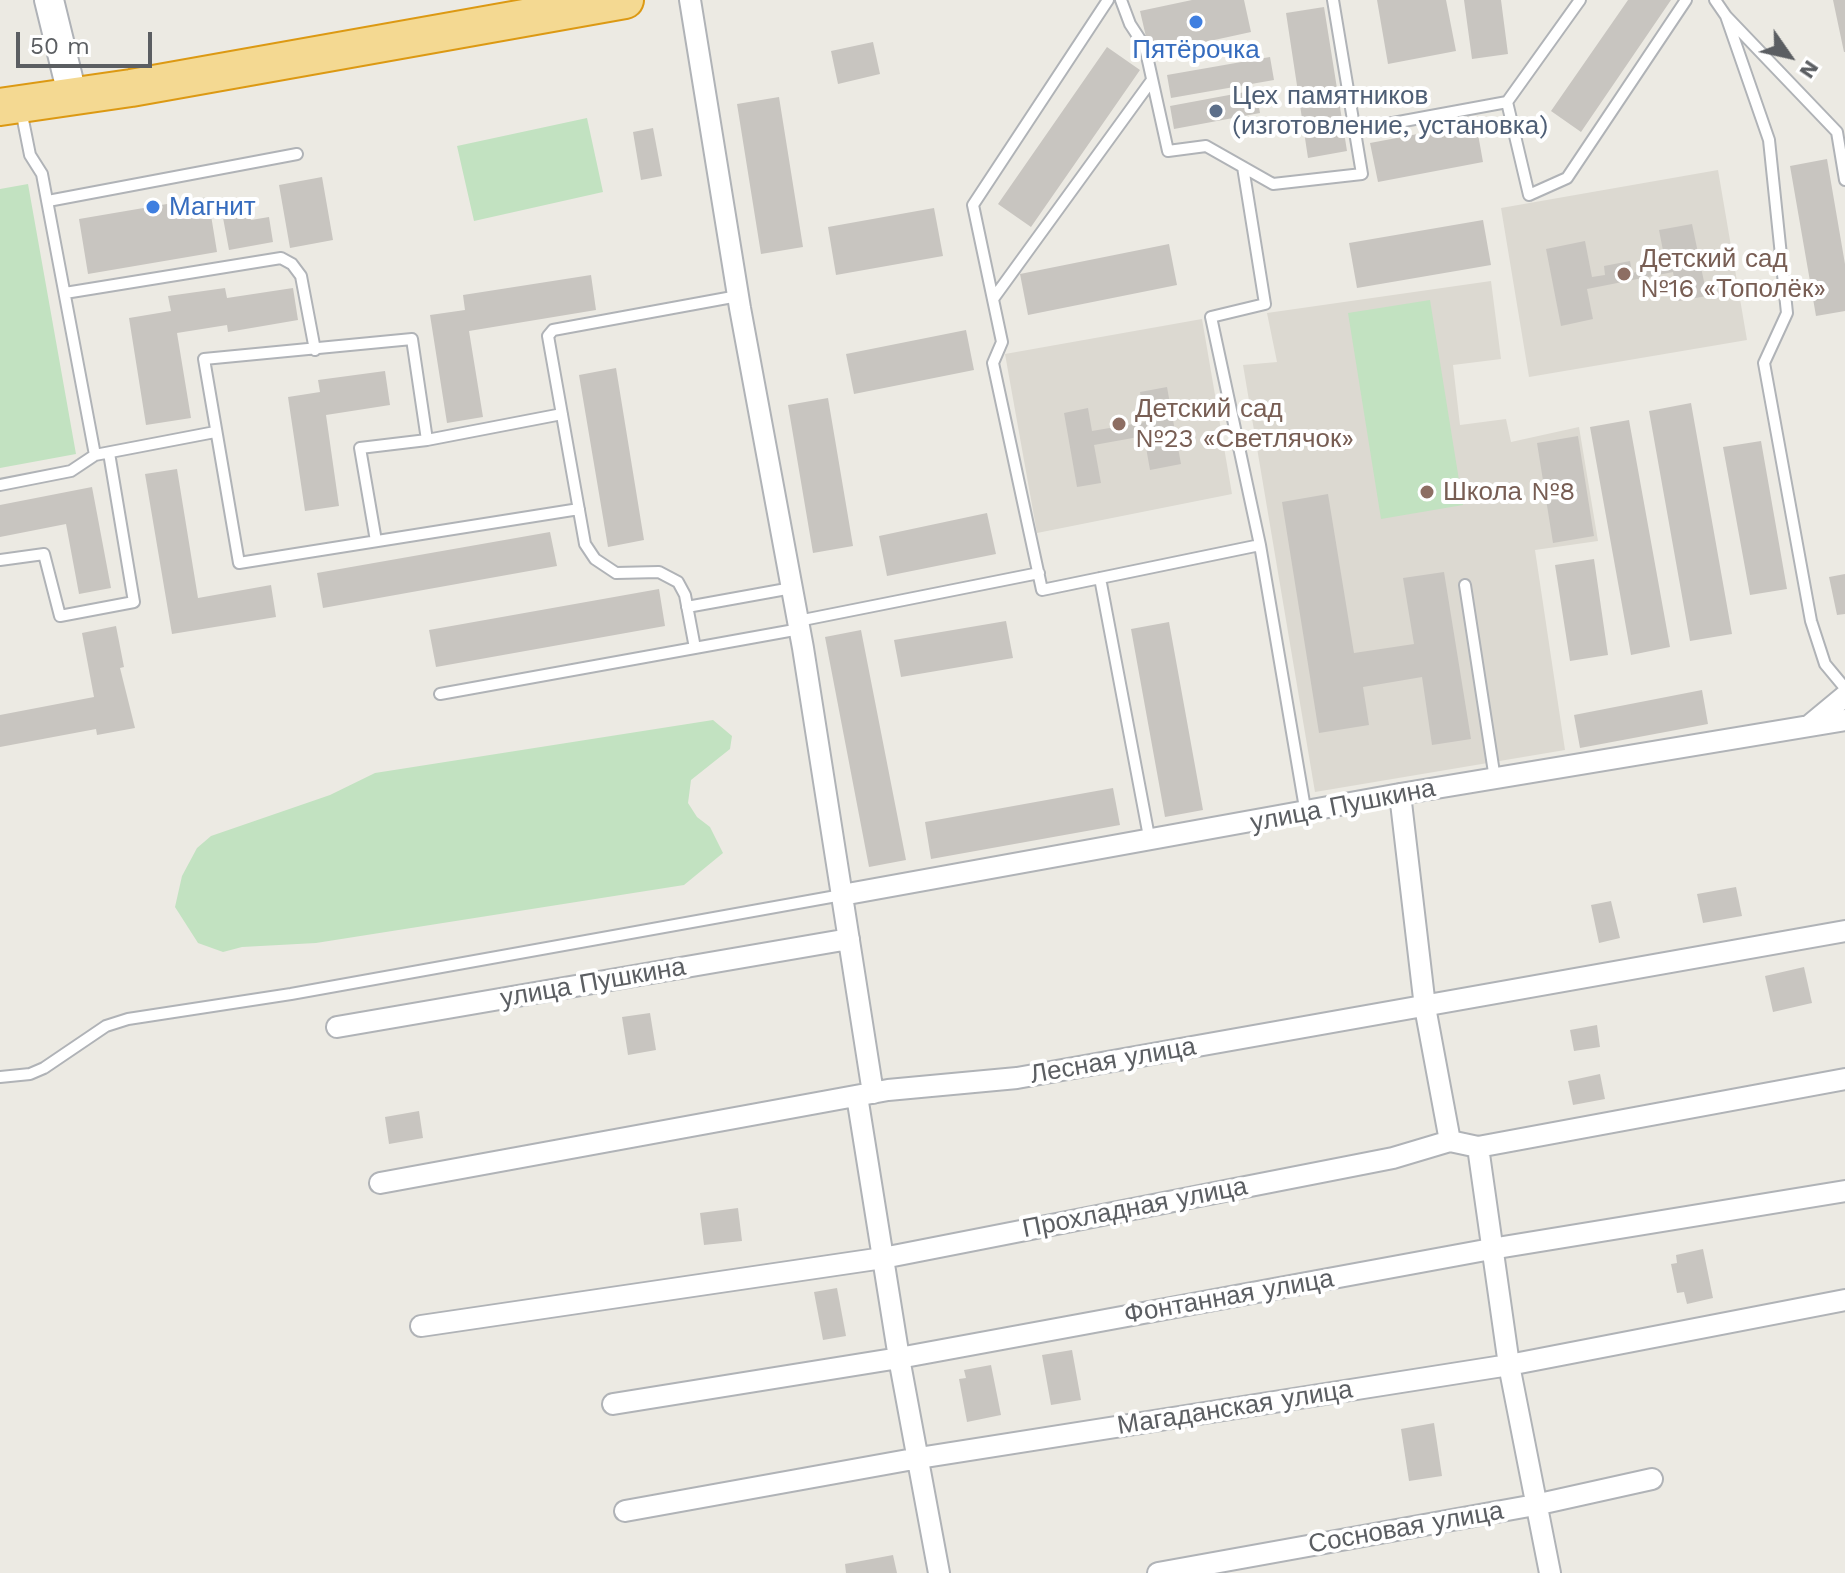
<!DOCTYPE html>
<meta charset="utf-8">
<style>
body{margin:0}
#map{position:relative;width:1845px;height:1573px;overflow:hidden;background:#eceae3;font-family:"Work Sans",sans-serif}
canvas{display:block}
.north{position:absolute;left:1749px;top:16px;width:80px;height:80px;-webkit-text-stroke:6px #fff;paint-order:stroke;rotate:124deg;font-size:22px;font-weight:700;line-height:32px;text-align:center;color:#5b5e62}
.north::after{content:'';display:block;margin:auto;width:28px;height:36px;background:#5b5e62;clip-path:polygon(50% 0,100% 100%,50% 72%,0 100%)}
.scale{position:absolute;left:16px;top:32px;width:136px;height:36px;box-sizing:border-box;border:4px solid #5b5e62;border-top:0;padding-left:10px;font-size:24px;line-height:28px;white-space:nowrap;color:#5b5e62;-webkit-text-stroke:6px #fff;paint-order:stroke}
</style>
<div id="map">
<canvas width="1845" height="1573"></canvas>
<div class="north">N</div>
<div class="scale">50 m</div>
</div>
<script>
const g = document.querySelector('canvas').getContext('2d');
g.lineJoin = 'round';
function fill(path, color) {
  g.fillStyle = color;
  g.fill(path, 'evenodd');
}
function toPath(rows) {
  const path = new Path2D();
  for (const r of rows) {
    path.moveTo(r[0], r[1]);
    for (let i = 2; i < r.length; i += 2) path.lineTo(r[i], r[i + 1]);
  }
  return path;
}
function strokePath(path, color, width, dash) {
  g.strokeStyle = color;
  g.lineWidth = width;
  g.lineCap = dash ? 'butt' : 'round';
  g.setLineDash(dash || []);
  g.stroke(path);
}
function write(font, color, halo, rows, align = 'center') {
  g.font = font + ' "Work Sans",sans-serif';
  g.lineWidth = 8;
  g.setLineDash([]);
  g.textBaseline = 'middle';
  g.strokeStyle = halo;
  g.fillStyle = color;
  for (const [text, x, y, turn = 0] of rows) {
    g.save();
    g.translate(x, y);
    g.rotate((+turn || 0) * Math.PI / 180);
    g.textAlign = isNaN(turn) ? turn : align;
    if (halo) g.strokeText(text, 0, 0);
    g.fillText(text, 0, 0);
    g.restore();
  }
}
fill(toPath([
 [1718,170,1747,340,1529,377,1501,208],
 [1491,281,1501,359,1453,365,1460,425,1506,419,1511,442,1579,427,1598,541,1535,550,1565,750,1315,792,1243,365,1277,362,1267,313],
 [1202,319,1232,494,1037,533,1005,354]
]), '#dcd9d1');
fill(toPath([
 [587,118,603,192,474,221,457,146],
 [28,184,76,454,0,468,0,189],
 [1430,300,1463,505,1381,519,1348,313],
 [713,720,732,736,730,749,691,780,688,803,697,817,710,827,723,853,684,885,316,943,242,947,223,952,198,943,175,907,182,876,197,848,211,836,330,795,375,773]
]), '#c2e2c1');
fill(toPath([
 [1192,0,1244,0,1251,32,1150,54,1140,11],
 [1377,0,1446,0,1456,51,1388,64],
 [1464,0,1501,0,1508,54,1472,59],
 [1628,0,1671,0,1581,132,1551,111],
 [1833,0,1845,0,1845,52,1844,52],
 [1324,7,1347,151,1308,158,1286,13],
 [873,42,880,74,838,84,831,51],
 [1107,47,1140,70,1031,227,998,204],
 [1270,57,1274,80,1171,98,1167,75],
 [1256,90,1260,113,1174,129,1170,106],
 [779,97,803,247,761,254,737,104],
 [1476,123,1483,162,1378,182,1370,143],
 [653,128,662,176,641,180,633,132],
 [1827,159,1845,264,1845,311,1816,316,1790,166],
 [322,177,333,240,290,248,279,185],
 [208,197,217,252,88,274,79,219],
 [248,203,251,220,269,217,273,242,229,250,221,207],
 [934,208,943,256,836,275,828,227],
 [1483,220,1491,265,1357,288,1349,243],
 [1692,224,1707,296,1678,301,1673,272,1587,289,1593,319,1561,326,1546,249,1585,241,1592,277,1605,275,1604,266,1630,261,1632,273,1666,266,1659,230],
 [1169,244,1177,285,1028,315,1020,274],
 [591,275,596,310,469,331,483,417,447,423,430,315,465,310,463,295],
 [225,288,227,298,293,288,298,320,228,332,227,325,177,333,191,418,146,425,129,318,171,311,168,296],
 [966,330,974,370,854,394,846,354],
 [616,368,644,540,608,547,579,375],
 [385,371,390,405,326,415,339,506,305,511,288,397,320,392,318,380],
 [1167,387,1181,464,1150,470,1144,436,1094,445,1101,483,1077,487,1064,413,1088,408,1092,431,1145,422,1140,392],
 [828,398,853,546,813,553,788,405],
 [1691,403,1732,634,1690,641,1649,411],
 [1629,420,1670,647,1631,655,1590,427],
 [1578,436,1594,536,1553,543,1537,443],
 [1761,441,1787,589,1750,595,1723,447],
 [177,469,198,598,271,585,276,617,172,634,145,474],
 [92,487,111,588,79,594,66,524,0,537,0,505],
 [1328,494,1354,653,1414,644,1403,578,1444,572,1471,739,1432,745,1422,677,1363,687,1369,725,1319,733,1282,502],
 [987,513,996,554,887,576,879,536],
 [550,532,557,566,323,608,317,573],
 [1594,559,1608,655,1570,661,1555,565],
 [1845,574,1845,614,1837,615,1829,577],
 [659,589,665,626,436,667,429,630],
 [1006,621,1013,658,901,677,894,640],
 [1169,622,1203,810,1165,817,1131,629],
 [116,626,124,667,120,668,135,728,97,735,96,729,0,747,0,715,94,697,82,633],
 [861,630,906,860,869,867,825,637],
 [1702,690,1708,724,1580,748,1574,715],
 [1113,788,1120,825,931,859,925,822],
 [1736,887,1742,916,1703,923,1697,894],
 [1611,901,1620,938,1599,943,1591,905],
 [1804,967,1812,1003,1773,1012,1765,976],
 [650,1013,656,1050,628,1055,622,1017],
 [1597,1025,1600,1047,1574,1051,1570,1030],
 [1600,1074,1605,1099,1573,1105,1568,1081],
 [419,1111,423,1138,389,1144,385,1117],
 [738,1208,742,1241,704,1245,700,1213],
 [1703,1249,1713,1298,1687,1304,1684,1292,1677,1293,1671,1264,1677,1263,1676,1255],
 [837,1288,846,1336,823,1340,814,1292],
 [1072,1350,1081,1400,1051,1405,1042,1355],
 [991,1365,1001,1415,967,1422,959,1379,966,1378,964,1370],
 [1434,1423,1442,1476,1409,1481,1401,1429],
 [893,1555,897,1573,846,1573,845,1564]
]), '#c8c5c0');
const lane = toPath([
 [1108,0,973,205,1002,342,993,363,1042,590,1260,545,1211,317,1265,304,1243,167],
 [1121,0,1130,24,1145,47,1168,151,1206,146,1273,184,1362,174,1333,0],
 [1715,0,1726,16,1837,132,1845,180],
 [1726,16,1769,140,1787,313,1764,363,1811,621,1825,664,1845,688],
 [1507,102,1529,195,1567,178,1686,0],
 [21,110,30,155,42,174,95,455],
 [1355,130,1507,102,1580,0],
 [48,201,297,154],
 [65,293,281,258,292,264,301,276,315,350],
 [993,299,1152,80],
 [427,440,412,339,204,359,239,563,579,509],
 [0,485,71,471,95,455,215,432],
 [376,541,360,448,427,440,562,414],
 [1260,545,1306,814],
 [0,560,44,554,60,616,134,602,109,453],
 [1100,578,1150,842],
 [1465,585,1495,779],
 [687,607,792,588],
 [798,621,1039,573],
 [695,648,685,595,678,582,659,572,616,573,595,559,585,544,548,336,553,330,738,296],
 [440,694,800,629],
 [0,1077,30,1074,44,1068,106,1026,128,1019,291,994,842,895]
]);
const street = toPath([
 [690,0,740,308,803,648,873,1093],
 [1810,725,1845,696],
 [1400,794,1425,1007,1450,1141],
 [842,895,1400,794,1845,720],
 [337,1027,849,939],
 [857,1096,899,1358,939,1573],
 [1478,1147,1509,1365,1550,1573],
 [380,1183,888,1090,1017,1078,1845,931],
 [421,1326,883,1258,1393,1158,1450,1141,1478,1147,1845,1079],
 [613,1404,899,1358,1491,1249,1845,1191],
 [625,1511,919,1458,1509,1365,1845,1300],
 [1158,1573,1535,1505,1652,1479]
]);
const secondary = toPath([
 [49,0,72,94]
]);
const highway = toPath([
 [0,107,131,88,625,0]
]);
strokePath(lane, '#b0b3b7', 14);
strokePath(street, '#b0b3b7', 24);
strokePath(secondary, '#afb2b7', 32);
strokePath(highway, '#dc9913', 40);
strokePath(lane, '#fff', 10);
strokePath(street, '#fff', 20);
strokePath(secondary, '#fff', 28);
strokePath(highway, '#f4d992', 36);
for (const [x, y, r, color] of [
 [1196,22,8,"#3f7fe0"],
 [1216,111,8,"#5c6f8a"],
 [153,207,8,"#3f7fe0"],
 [1624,274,8,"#8d6e63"],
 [1119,424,8,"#8d6e63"],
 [1427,492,8,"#8d6e63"]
]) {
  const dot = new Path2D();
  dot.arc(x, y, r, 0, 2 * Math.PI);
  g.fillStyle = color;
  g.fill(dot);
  strokePath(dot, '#fff', 3);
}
write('26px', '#366cbe', '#fff', [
 ["Пятёрочка",1196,50],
 ["Магнит",169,207,"left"]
]);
write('26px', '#4e5e75', '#fff', [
 ["Цех памятников",1232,96],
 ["(изготовление, установка)",1232,126]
], 'left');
write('26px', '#785e54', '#fff', [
 ["Детский сад",1640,259],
 ["№16 «Тополёк»",1640,289],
 ["Детский сад",1135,409],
 ["№23 «Светлячок»",1135,439],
 ["Школа №8",1443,492]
], 'left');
write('26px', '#5b5e62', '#fff', [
 ["улица Пушкина",1343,806,-11],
 ["улица Пушкина",593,983,-10],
 ["Лесная улица",1113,1061,-10],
 ["Прохладная улица",1135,1208,-11],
 ["Фонтанная улица",1229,1297,-10],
 ["Магаданская улица",1235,1408,-9],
 ["Сосновая улица",1406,1528,-10]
]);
</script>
